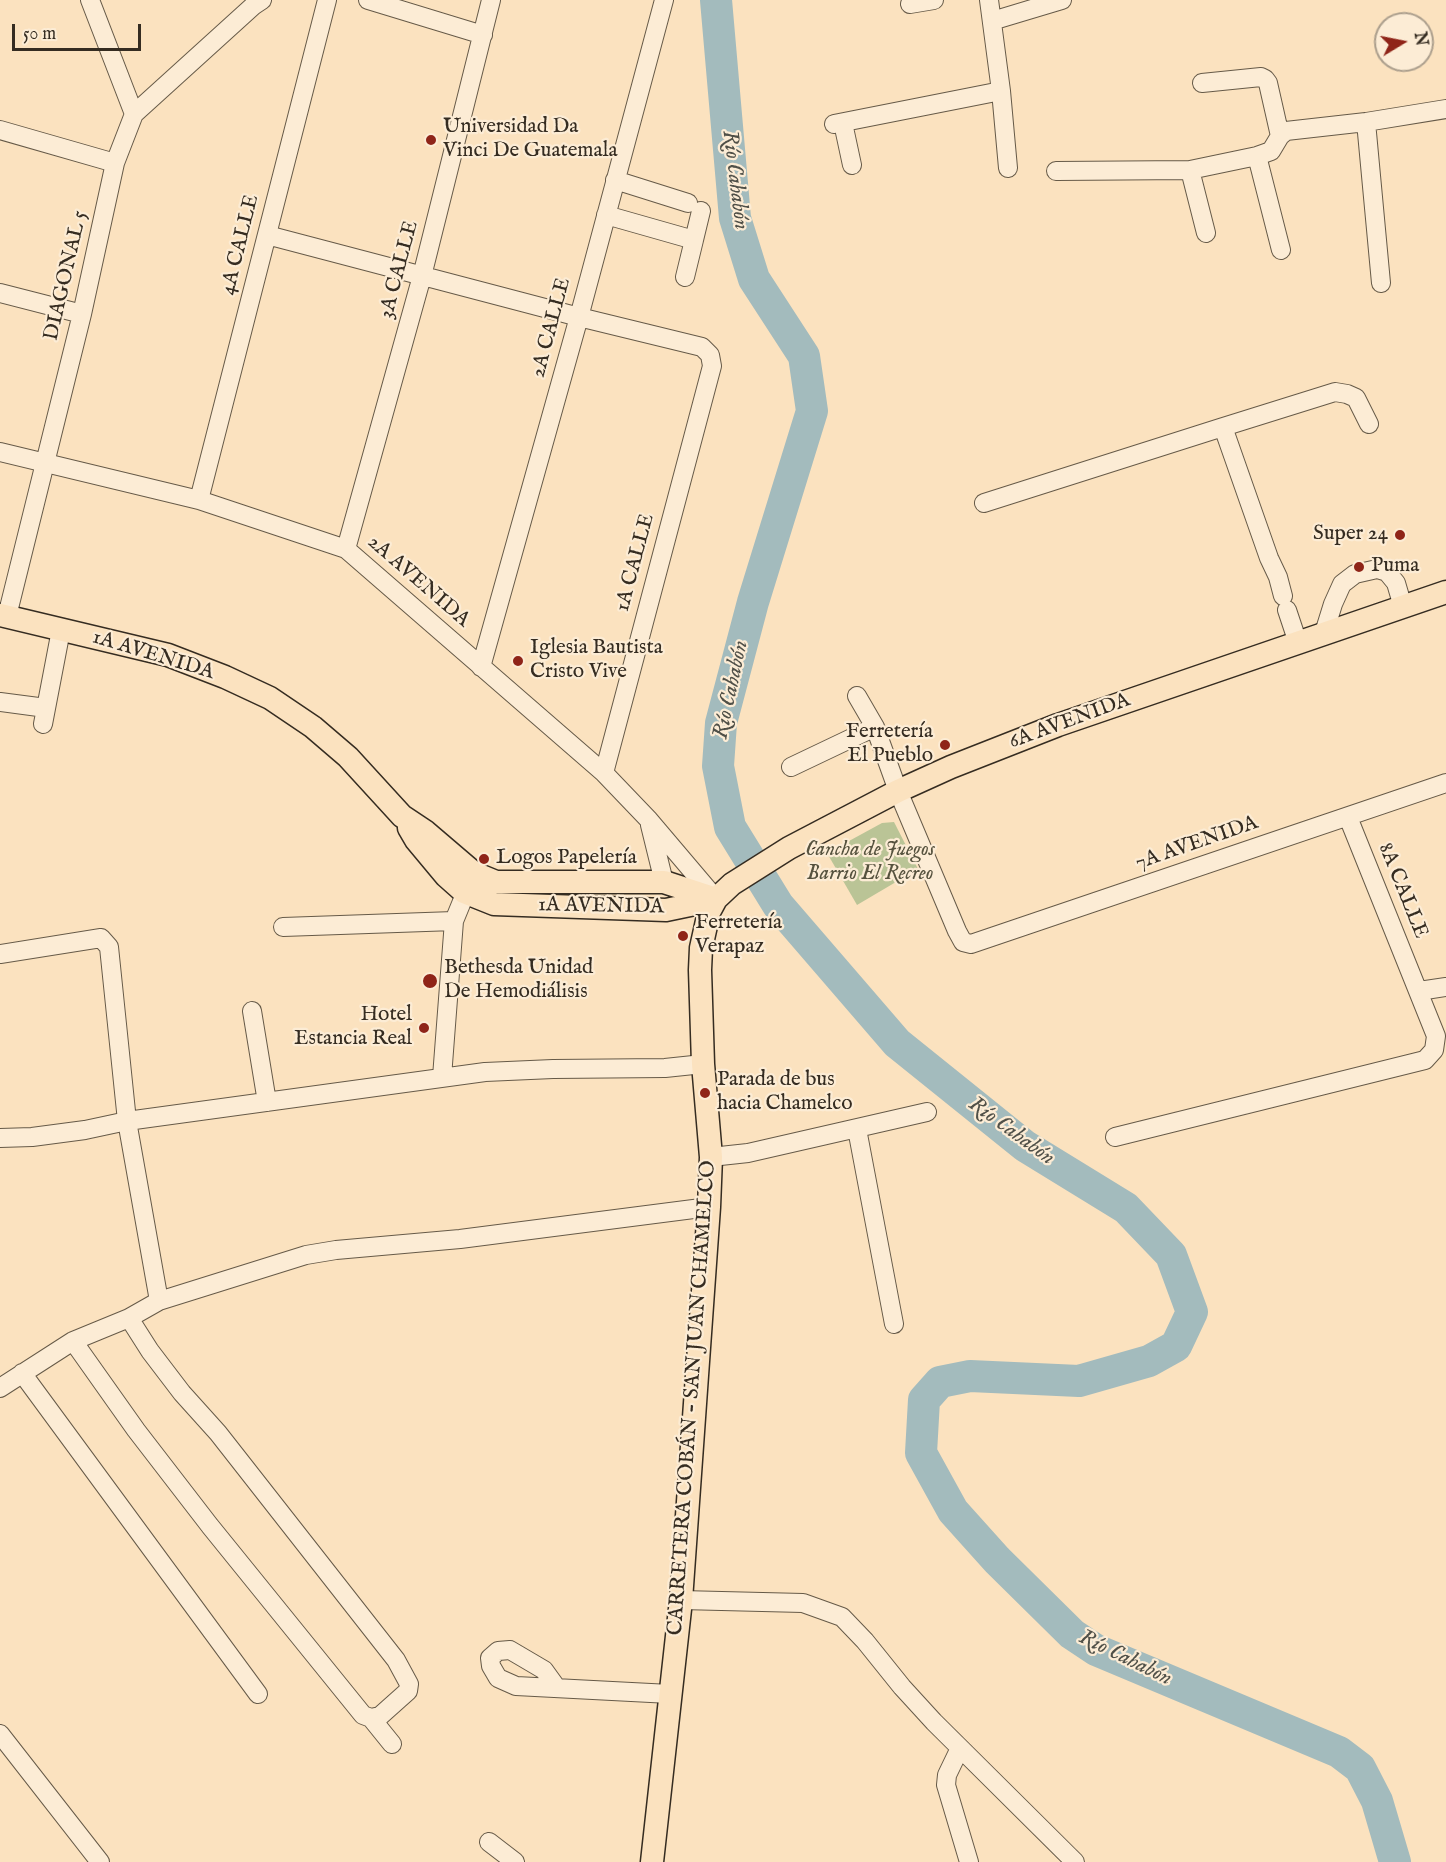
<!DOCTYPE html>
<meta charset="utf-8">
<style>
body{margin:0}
#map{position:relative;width:1446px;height:1862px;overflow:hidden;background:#fbe2bf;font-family:"IM FELL English",serif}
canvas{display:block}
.north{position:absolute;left:1374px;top:12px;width:60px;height:60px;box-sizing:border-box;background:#fcecd5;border:2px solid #ac9f8d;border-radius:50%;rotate:80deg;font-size:16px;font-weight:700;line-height:24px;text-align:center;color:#352c21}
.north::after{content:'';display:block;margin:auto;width:21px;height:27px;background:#8f2418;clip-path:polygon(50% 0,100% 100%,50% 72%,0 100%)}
.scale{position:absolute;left:12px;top:24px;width:129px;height:27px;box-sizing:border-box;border:3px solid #352c21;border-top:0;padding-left:8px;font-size:18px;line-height:21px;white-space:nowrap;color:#352c21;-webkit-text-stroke:4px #fcecd5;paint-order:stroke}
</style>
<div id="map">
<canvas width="1446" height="1862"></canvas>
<div class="north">N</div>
<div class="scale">50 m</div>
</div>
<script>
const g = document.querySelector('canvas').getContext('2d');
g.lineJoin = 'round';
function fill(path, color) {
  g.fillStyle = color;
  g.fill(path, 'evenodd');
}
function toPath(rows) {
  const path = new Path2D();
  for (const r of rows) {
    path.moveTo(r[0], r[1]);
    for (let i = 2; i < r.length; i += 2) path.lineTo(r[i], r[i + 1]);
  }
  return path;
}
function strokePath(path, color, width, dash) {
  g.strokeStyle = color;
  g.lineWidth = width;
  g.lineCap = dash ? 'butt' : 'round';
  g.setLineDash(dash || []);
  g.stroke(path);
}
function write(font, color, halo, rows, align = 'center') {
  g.font = font + ' "IM FELL English",serif';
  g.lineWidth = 4.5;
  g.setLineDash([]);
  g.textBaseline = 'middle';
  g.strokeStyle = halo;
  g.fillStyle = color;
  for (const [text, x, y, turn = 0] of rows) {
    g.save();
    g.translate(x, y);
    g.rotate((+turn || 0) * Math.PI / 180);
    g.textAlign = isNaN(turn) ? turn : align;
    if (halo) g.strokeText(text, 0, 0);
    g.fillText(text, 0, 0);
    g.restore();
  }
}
fill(toPath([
 [894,822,918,869,857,905,827,853,882,823]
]), '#bac496');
strokePath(toPath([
 [716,0,735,218,754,279,804,356,812,411,753,602,721,723,718,766,730,827,778,905,897,1043,1025,1146,1126,1208,1171,1255,1192,1312,1176,1346,1149,1361,1079,1381,970,1376,940,1382,924,1400,921,1453,953,1511,997,1560,1072,1634,1096,1650,1339,1752,1360,1768,1377,1801,1395,1862]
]), '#a3bbbd', 32);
const minor = toPath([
 [90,0,134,114],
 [368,0,483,35],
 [989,0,1001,91,1008,168],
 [910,4,934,0],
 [992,21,1062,0],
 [1202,83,1261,77,1265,79,1268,83,1280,136],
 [1366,122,1381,283],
 [843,123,852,165],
 [834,124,1001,91],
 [0,130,115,163],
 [1257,156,1281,250],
 [1190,170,1206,233],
 [1056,171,1190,170,1257,156,1271,151,1280,136,1286,131,1366,122,1446,109],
 [615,180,688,203],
 [606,215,694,240,685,277],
 [267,235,579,317,702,347,710,355,712,366,604,773],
 [694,240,701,211],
 [0,293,82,314],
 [1223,427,1335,392,1347,394,1356,398,1369,424],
 [0,452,199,500,346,549,604,773,649,820,716,899],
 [199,500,327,0],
 [984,503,1223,427,1269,558,1278,577,1283,596],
 [346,549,422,276,491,0],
 [1287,610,1298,643],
 [7,616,82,314,115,163,134,114,253,6,262,0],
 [1324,633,1333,604,1342,584,1355,574,1377,569,1387,572,1396,583,1403,607],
 [481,667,579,317,664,0],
 [857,696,875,727,898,791,957,931,963,942,971,944,1446,783],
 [0,702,46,708],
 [43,724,61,630],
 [791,767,875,727],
 [650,825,664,882],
 [283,927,454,921],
 [0,954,101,938,109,947,127,1121,159,1301],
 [1419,991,1446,987],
 [252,1011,267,1102],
 [442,1077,454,921,470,882],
 [857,1129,894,1324],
 [1115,1137,1425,1060,1434,1050,1436,1036,1348,817],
 [0,1138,32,1137,85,1130,127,1121,485,1072,553,1069,665,1068,703,1064],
 [711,1157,748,1153,927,1112],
 [73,1341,136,1430,210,1526,363,1715,371,1718,380,1716,408,1691,409,1684,396,1660,218,1433,182,1393,150,1351,129,1318],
 [22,1373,258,1694],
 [0,1388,73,1341,129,1318,159,1301,306,1255,336,1250,460,1239,709,1207],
 [681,1600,803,1603,842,1617,865,1641,902,1687,934,1722,1075,1862],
 [557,1688,544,1670,510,1650,498,1651,490,1658,491,1666,498,1678,516,1686,670,1694],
 [371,1718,392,1744],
 [0,1734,100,1862],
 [960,1748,947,1775,946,1785,969,1862],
 [489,1842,515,1862]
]);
const major = toPath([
 [0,615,168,655,225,677,270,698,313,727,348,757,402,816,426,832,474,873,496,882,664,882,716,899],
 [409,828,416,840,446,876,464,892,494,904,666,910,714,900],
 [652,1862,681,1600,709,1207,711,1157,703,1064,700,970,701,948,709,912,716,899,732,884,789,848,898,791,951,767,1058,725,1446,592]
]);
strokePath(minor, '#665a48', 20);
strokePath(major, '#352c21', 25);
strokePath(minor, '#fcecd5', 18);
strokePath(major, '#fbe2bf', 22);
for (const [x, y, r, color] of [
 [431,140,6,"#8f2418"],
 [1400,535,6,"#8f2418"],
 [1359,567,6,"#8f2418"],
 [518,661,6,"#8f2418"],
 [945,745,6,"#8f2418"],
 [484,859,6,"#8f2418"],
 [683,936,6,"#8f2418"],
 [430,981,8,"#8f2418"],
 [424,1028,6,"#8f2418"],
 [705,1093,6,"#8f2418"]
]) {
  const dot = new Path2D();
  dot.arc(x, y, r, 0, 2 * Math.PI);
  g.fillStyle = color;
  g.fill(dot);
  strokePath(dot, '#fcecd5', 2);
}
write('21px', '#352c21', '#fcecd5', [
 ["Universidad Da",443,128],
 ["Vinci De Guatemala",443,152],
 ["Super 24",1388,535,"right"],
 ["Puma",1371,567],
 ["Iglesia Bautista",530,649],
 ["Cristo Vive",530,673],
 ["Ferretería",933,733,"right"],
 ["El Pueblo",933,757,"right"],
 ["Logos Papelería",496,859],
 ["Ferretería",695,924],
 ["Verapaz",695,948],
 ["Bethesda Unidad",444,969],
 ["De Hemodiálisis",444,993],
 ["Hotel",412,1016,"right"],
 ["Estancia Real",412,1040,"right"],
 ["Parada de bus",717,1081],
 ["hacia Chamelco",717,1105]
], 'left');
write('21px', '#352c21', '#fcecd5', [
 ["4A CALLE",241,245,-76],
 ["3A CALLE",400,270,-75],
 ["DIAGONAL 5",67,276,-77],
 ["2A CALLE",552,328,-75],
 ["1A CALLE",636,563,-75],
 ["2A AVENIDA",418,582,41],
 ["1A AVENIDA",153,656,17],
 ["6A AVENIDA",1070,722,-20],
 ["7A AVENIDA",1197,844,-19],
 ["8A CALLE",1402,891,68],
 ["1A AVENIDA",601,907,1],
 ["CARRETERA COBÁN - SAN JUAN CHAMELCO",693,1398,-86]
]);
write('italic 21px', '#56523e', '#fcecd5', [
 ["Cancha de Juegos",870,851],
 ["Barrio El Recreo",870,875]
]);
write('italic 22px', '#505048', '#fcecd5', [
 ["Río Cahabón",734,180,83],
 ["Río Cahabón",732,690,-78],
 ["Río Cahabón",1011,1132,36],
 ["Río Cahabón",1125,1659,26]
]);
</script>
